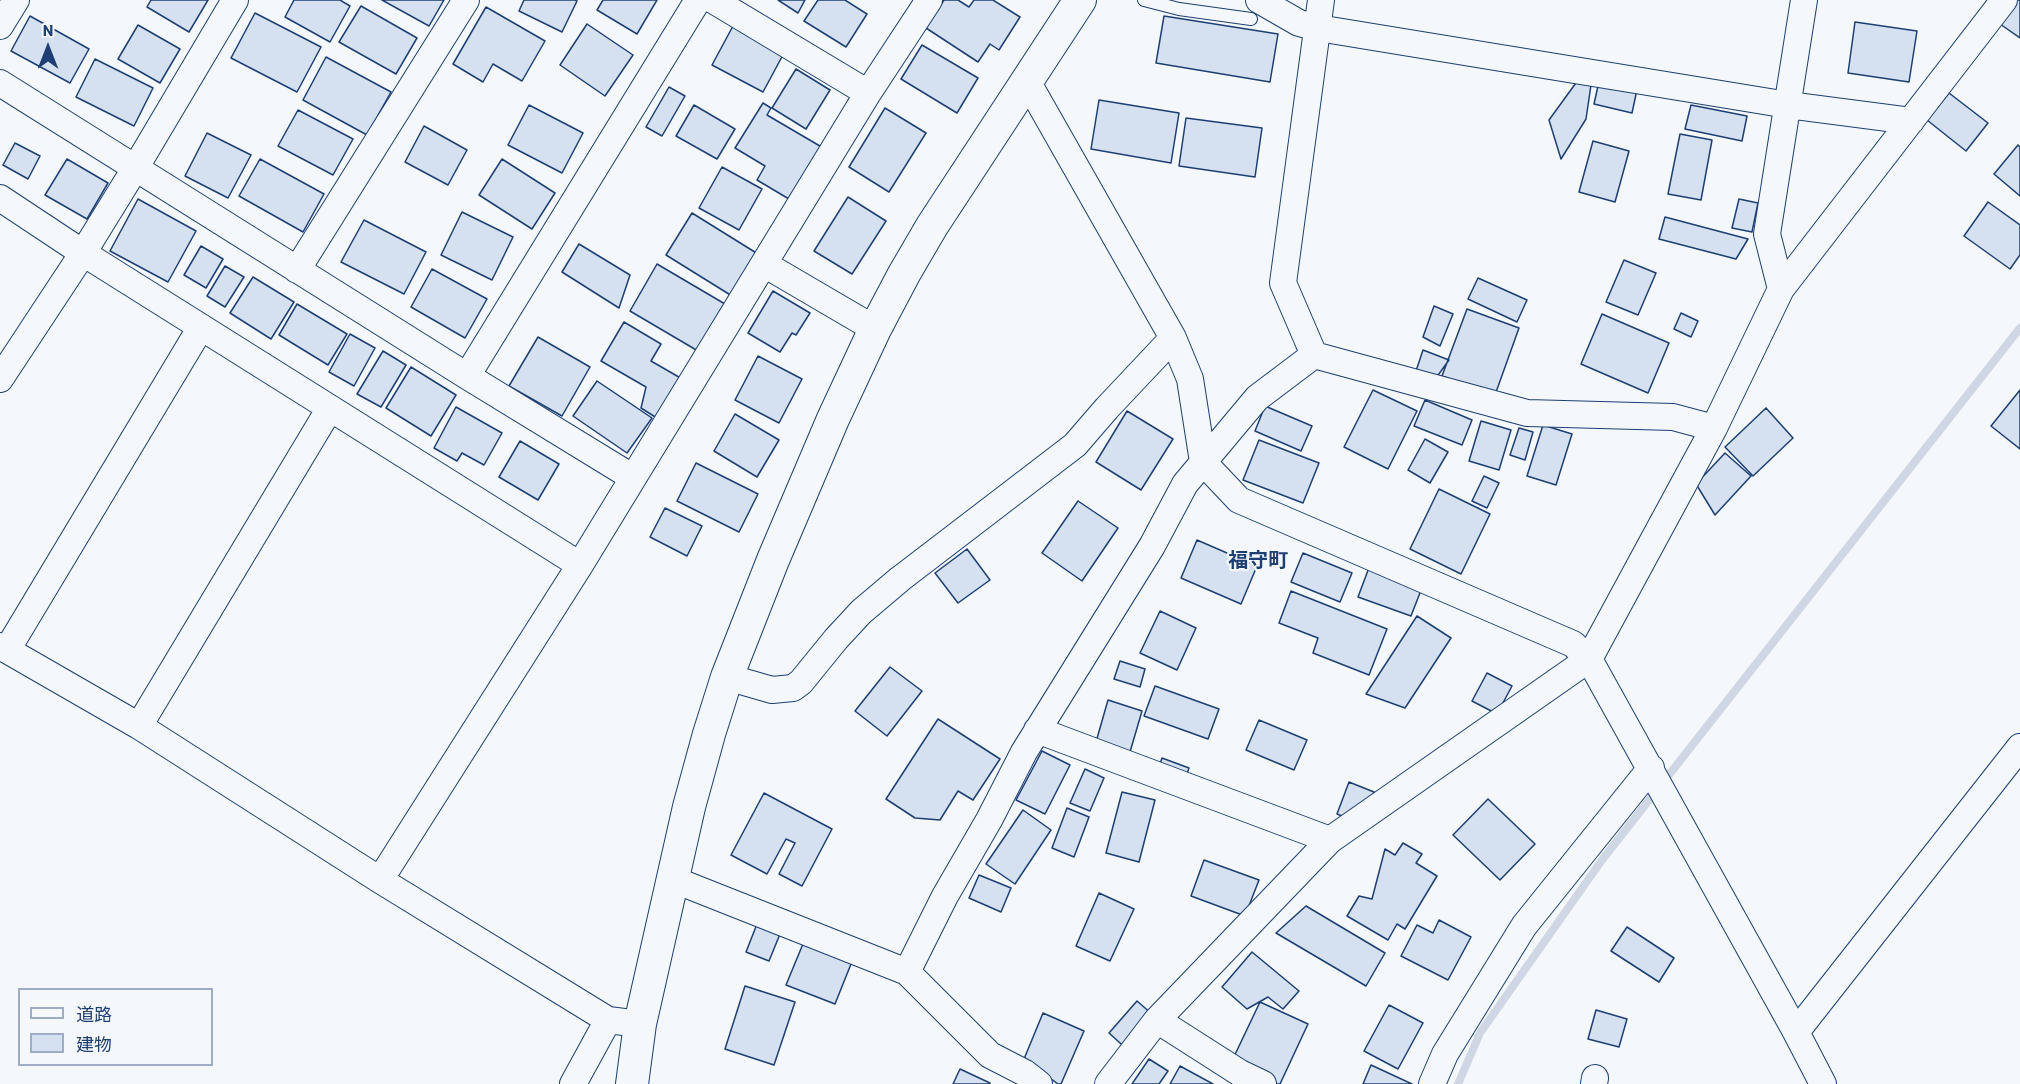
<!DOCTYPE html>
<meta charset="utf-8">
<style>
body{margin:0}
#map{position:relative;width:2020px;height:1084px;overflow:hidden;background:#f4f7fb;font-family:Barlow,"Noto Sans JP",sans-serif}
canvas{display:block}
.legend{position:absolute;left:18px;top:988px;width:195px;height:78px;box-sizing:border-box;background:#f4f7fb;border:2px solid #9eadc5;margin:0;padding:8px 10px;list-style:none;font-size:18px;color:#1d3f73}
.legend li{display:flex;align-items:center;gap:12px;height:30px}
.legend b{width:30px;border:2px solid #9eadc5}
.north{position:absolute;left:18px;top:18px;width:60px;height:60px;-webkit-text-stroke:4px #f4f7fb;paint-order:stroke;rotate:0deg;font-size:16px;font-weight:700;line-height:24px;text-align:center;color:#1d3f73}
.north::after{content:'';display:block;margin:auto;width:21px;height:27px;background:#1d3f73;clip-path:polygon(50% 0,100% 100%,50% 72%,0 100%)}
</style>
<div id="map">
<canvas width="2020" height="1084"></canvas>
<ul class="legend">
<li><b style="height:8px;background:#f4f7fb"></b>道路</li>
<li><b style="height:16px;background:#d5e0f0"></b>建物</li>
</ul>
<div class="north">N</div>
</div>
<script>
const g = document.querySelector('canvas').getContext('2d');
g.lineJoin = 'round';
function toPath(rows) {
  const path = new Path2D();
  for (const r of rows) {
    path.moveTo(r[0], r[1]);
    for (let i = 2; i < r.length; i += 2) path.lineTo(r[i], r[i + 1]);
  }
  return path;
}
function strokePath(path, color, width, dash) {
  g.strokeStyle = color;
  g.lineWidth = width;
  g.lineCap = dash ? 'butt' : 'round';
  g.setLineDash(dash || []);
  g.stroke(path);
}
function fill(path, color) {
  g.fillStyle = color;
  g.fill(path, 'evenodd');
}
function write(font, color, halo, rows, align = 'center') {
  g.font = font + ' Barlow,"Noto Sans JP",sans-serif';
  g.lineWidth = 4.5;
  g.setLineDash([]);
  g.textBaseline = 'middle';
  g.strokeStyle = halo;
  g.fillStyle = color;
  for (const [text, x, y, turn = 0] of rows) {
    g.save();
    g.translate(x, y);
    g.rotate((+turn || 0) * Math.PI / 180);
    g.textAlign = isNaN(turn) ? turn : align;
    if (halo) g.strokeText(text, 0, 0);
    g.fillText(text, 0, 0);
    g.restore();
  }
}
strokePath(toPath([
 [1458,1084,1480,1033,1602,860,2020,328]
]), '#cfd7e4', 8);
const building = toPath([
 [151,0,208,0,189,32,147,7,151,0],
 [294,0,340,0,350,6,330,42,285,17,294,0],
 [382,0,444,0,429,26,382,0],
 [524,0,575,0,577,1,562,32,519,11,524,0],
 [603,0,657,0,637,34,597,10,603,0],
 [778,0,805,0,798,13,778,0],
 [818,0,845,0,867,14,846,47,804,21,818,0],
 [944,0,958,0,969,7,974,0,993,0,1020,17,999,50,990,44,978,62,926,28,944,0],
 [2016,0,2020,0,2020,38,2000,24,2016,0],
 [361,6,417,38,396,74,339,42,361,6],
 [486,7,545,41,522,81,493,64,483,82,453,64,486,7],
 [255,13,321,47,297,92,231,58,255,13],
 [30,16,89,49,70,83,11,51,30,16],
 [1164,16,1278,34,1270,82,1156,63,1164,16],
 [1855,22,1917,31,1909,82,1848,73,1855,22],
 [587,24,633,55,605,96,560,65,587,24],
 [138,25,180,49,160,83,118,59,138,25],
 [733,26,784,53,763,92,712,65,733,26],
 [922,45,978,78,957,113,901,79,922,45],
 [326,57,391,92,367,135,303,100,326,57],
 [95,59,153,88,134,126,76,97,95,59],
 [796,69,830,90,806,129,772,108,796,69],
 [1581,76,1592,78,1586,119,1561,159,1549,120,1581,76],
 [1600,77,1638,85,1632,113,1594,104,1600,77],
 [669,87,685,96,662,136,646,127,669,87],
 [1949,93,1988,123,1966,151,1927,120,1949,93],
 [1099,100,1179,113,1171,163,1091,149,1099,100],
 [763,103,771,108,767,115,825,149,794,202,757,180,765,166,735,148,763,103],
 [529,105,583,133,562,173,508,145,529,105],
 [694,105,735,129,717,159,676,136,694,105],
 [1691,105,1747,116,1742,141,1685,129,1691,105],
 [885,108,926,133,889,192,849,167,885,108],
 [298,110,353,139,333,175,278,146,298,110],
 [1186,118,1262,128,1255,177,1179,166,1186,118],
 [424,126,467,150,448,185,405,162,424,126],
 [207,133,251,155,228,198,185,176,207,133],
 [1680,134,1712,140,1701,200,1668,194,1680,134],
 [1593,141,1629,151,1615,202,1579,192,1593,141],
 [15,143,40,156,28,179,3,165,15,143],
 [2018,145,2020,147,2020,196,1994,174,2018,145],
 [67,159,108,183,87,219,45,195,67,159],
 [260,159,324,194,303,232,239,196,260,159],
 [502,159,555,193,532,229,479,195,502,159],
 [722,167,762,189,739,230,699,208,722,167],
 [848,197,886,221,852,274,814,251,848,197],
 [138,199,196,231,168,282,110,251,138,199],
 [1739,199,1758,203,1752,232,1732,228,1739,199],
 [1988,202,2020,225,2020,255,2010,269,1964,236,1988,202],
 [462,212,513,237,492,280,441,255,462,212],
 [692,213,758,254,732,296,666,255,692,213],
 [1665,217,1748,239,1736,259,1659,239,1665,217],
 [364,220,426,252,404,294,341,262,364,220],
 [579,244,630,275,619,308,562,272,579,244],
 [201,246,223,259,206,288,184,275,201,246],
 [1624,260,1656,273,1638,315,1606,302,1624,260],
 [657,264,725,304,698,351,630,311,657,264],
 [225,266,244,277,225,307,207,296,225,266],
 [432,269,487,299,465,338,411,307,432,269],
 [253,277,294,302,271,339,230,313,253,277],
 [1478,278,1527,300,1517,322,1468,299,1478,278],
 [773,291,810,313,796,335,792,333,780,352,748,333,773,291],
 [297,304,347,334,328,365,279,335,297,304],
 [1434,306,1453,314,1440,346,1423,337,1434,306],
 [1467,309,1519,328,1495,395,1442,376,1467,309],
 [1681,313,1698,321,1691,337,1674,329,1681,313],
 [1602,314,1669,343,1648,393,1581,364,1602,314],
 [624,322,661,344,651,361,684,380,660,420,641,408,646,387,601,361,624,322],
 [350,334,375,348,354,386,329,372,350,334],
 [538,337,590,367,562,416,509,386,538,337],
 [1423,350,1449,360,1436,378,1416,371,1423,350],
 [383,351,406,365,381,407,357,394,383,351],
 [758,356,802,379,779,423,735,400,758,356],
 [411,367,456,395,431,436,386,408,411,367],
 [597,381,652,418,627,453,573,416,597,381],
 [1373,390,1417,411,1388,469,1344,447,1373,390],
 [2020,390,2020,449,1991,426,2020,390],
 [1425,400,1472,420,1462,445,1414,426,1425,400],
 [1265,406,1312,426,1301,451,1255,431,1265,406],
 [456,407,502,433,484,465,462,453,457,461,434,448,456,407],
 [1766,408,1793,438,1753,476,1725,447,1766,408],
 [1127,411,1173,439,1141,490,1096,462,1127,411],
 [735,414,779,440,757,477,714,451,735,414],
 [1481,421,1511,430,1499,470,1469,461,1481,421],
 [1543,425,1572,434,1556,485,1527,476,1543,425],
 [1519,428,1533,432,1525,460,1510,455,1519,428],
 [1425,439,1448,452,1430,483,1408,470,1425,439],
 [1259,440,1319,463,1303,503,1243,480,1259,440],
 [520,441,559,464,538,500,499,477,520,441],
 [1725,453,1751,476,1715,515,1696,484,1725,453],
 [696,463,758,494,739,532,677,501,696,463],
 [1484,476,1499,483,1487,508,1472,501,1484,476],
 [1439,489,1490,514,1461,574,1410,549,1439,489],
 [1078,501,1118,528,1082,581,1042,553,1078,501],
 [665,508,702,526,687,556,650,537,665,508],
 [1197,540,1257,566,1241,604,1181,578,1197,540],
 [967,549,990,580,958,603,935,573,967,549],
 [1303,553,1352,573,1340,602,1291,582,1303,553],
 [1370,565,1423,585,1411,616,1358,597,1370,565],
 [1291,591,1387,629,1369,675,1313,653,1318,638,1279,623,1291,591],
 [1160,611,1196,628,1177,670,1140,653,1160,611],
 [1417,616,1451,638,1405,708,1366,694,1417,616],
 [1120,661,1145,669,1140,687,1114,679,1120,661],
 [890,667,922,691,887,736,855,711,890,667],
 [1487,673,1512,686,1497,714,1472,701,1487,673],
 [1155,686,1219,709,1208,739,1144,716,1155,686],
 [1108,700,1142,711,1130,752,1096,742,1108,700],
 [938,719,1000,759,973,800,958,791,940,820,915,818,886,799,938,719],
 [1259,720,1307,740,1294,770,1246,750,1259,720],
 [1042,751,1070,765,1045,814,1016,800,1042,751],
 [1162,758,1189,768,1184,782,1157,772,1162,758],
 [1085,769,1104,778,1090,811,1070,803,1085,769],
 [1349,782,1374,792,1362,824,1337,814,1349,782],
 [1122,792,1155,800,1139,862,1106,853,1122,792],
 [764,793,832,829,802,886,779,874,795,843,786,839,767,874,731,855,764,793],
 [1488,799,1535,844,1500,880,1453,835,1488,799],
 [1067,808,1089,817,1074,857,1052,848,1067,808],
 [1023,810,1051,830,1015,884,986,864,1023,810],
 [1403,843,1422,854,1416,863,1437,876,1405,929,1397,924,1388,940,1347,916,1359,896,1372,899,1385,849,1395,855,1403,843],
 [1204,860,1259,880,1245,916,1191,896,1204,860],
 [979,875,1011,888,1001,912,969,898,979,875],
 [1099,893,1134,909,1110,961,1076,946,1099,893],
 [1306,906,1385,953,1366,986,1276,933,1306,906],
 [1439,920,1471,937,1448,980,1401,956,1417,925,1433,933,1439,920],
 [757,924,780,934,769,961,746,952,757,924],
 [1627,927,1674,958,1659,982,1611,951,1627,927],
 [805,939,853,959,835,1004,786,985,805,939],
 [1252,952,1299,991,1283,1009,1268,997,1247,1009,1222,987,1252,952],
 [745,986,795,1002,774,1065,725,1049,745,986],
 [1137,1001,1160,1021,1131,1053,1109,1033,1137,1001],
 [1260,1002,1308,1024,1280,1084,1271,1084,1230,1065,1260,1002],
 [1389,1005,1423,1023,1398,1069,1364,1051,1389,1005],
 [1596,1010,1627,1019,1619,1047,1588,1039,1596,1010],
 [1043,1013,1084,1031,1061,1084,1058,1084,1024,1059,1043,1013],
 [1149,1059,1168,1071,1159,1084,1132,1084,1149,1059],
 [1371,1065,1412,1084,1363,1084,1371,1065],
 [1180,1066,1213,1084,1170,1084,1180,1066],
 [960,1069,990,1083,990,1084,953,1084,960,1069]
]);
fill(building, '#d5e0f0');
strokePath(building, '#1d3f73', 1.5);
const service = toPath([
 [1144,0,1179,9,1251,19]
]);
const minor = toPath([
 [713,0,868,93],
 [1259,0,1299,23,1318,28,1788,105,1911,121],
 [0,26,16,0],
 [1027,81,1173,338,1190,379,1203,462,1239,500,1573,644,1589,659,1796,1032,1823,1084],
 [0,83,467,376,632,477],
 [0,198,83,253,580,565],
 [764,264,875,329],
 [297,270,466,0],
 [1781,289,1767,234,1804,0],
 [1314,355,1283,283,1321,0],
 [467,376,698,0],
 [0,379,83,253,136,167,235,0],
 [0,646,139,726,380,880,608,1020,640,1024],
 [7,650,201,327],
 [727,677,772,690,793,688,801,682,836,639,861,612,900,579,1075,445,1107,408,1173,338],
 [139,726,330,408],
 [1037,730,1330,840],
 [672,879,907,972],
 [380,880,580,565,868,93,929,0],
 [1157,1020,1240,1073,1263,1084],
 [1796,1032,2020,747],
 [573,1084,608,1020],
 [1039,1084,1025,1073,990,1055,907,972,945,896,989,820,1024,752,1152,546,1185,484,1257,398,1314,355,1527,413,1673,417,1714,428],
 [1108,1084,1157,1020,1330,840,1589,659,1714,428,1781,289,2004,0],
 [1432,1084,1445,1054,1524,926,1651,768],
 [1594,1084,1595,1078]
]);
const tertiary = toPath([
 [632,1084,640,1024,689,807,709,734,727,677,773,560,833,419,875,329,904,274,932,226,1080,0]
]);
strokePath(service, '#1d3f73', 14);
strokePath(minor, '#1d3f73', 28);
strokePath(tertiary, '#1d3f73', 34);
strokePath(service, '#f4f7fb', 12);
strokePath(minor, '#f4f7fb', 26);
strokePath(tertiary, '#f4f7fb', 32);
write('bold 20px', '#1d3f73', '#f4f7fb', [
 ["福守町",1258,560]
]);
</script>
